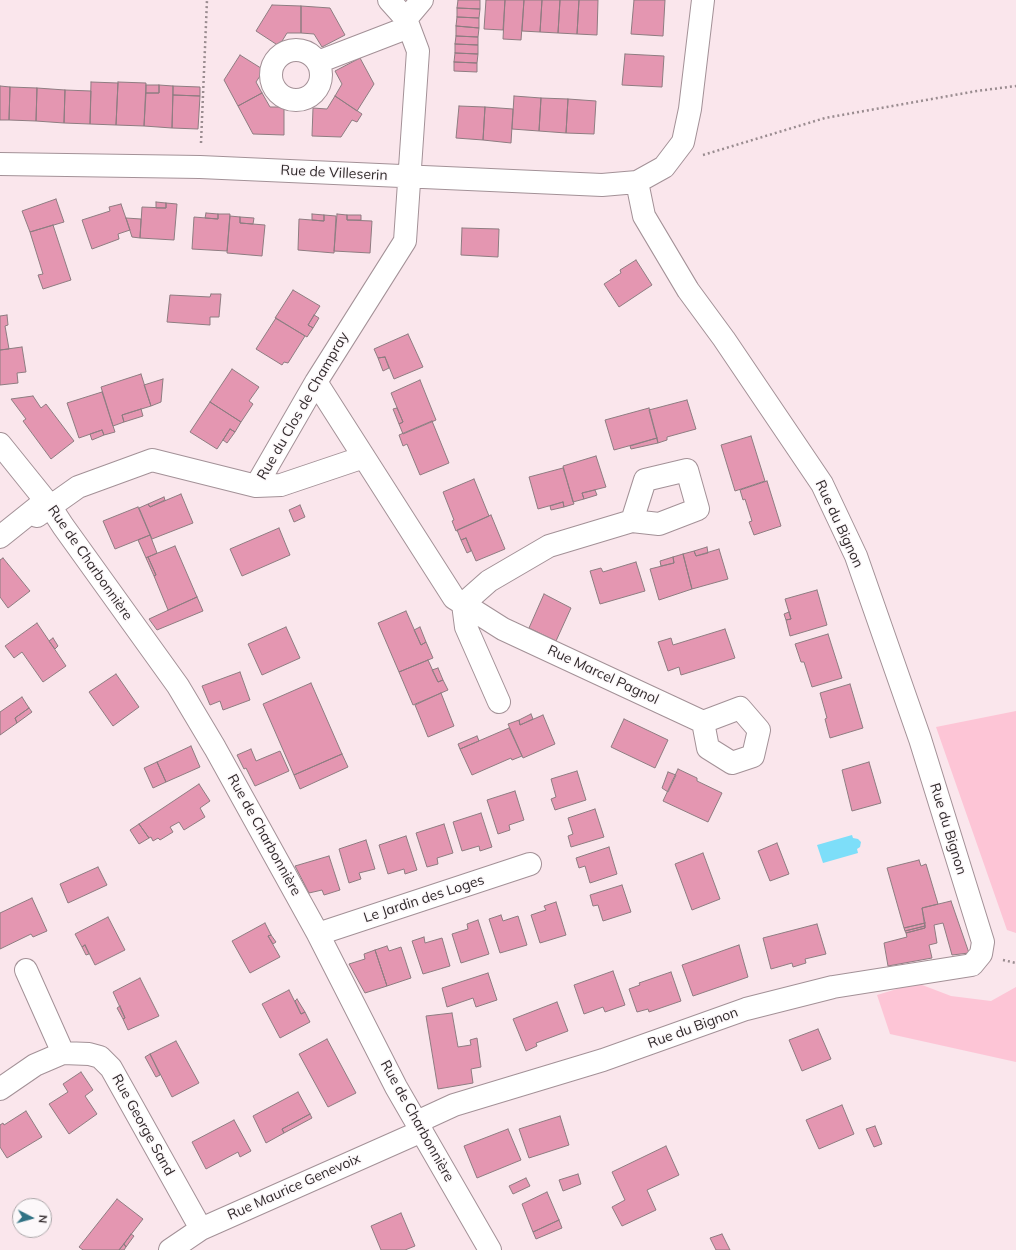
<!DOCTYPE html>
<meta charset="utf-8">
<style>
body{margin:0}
#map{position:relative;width:1016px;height:1250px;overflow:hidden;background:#fae6ec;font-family:Mulish,sans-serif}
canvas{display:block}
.north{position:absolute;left:12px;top:1198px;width:40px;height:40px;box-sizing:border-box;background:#fcf8fa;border:1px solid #aba6a8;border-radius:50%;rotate:96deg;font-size:11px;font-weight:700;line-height:16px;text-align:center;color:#312a2c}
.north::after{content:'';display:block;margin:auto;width:14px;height:18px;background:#307284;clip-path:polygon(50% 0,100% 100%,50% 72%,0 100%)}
</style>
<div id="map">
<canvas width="1016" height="1250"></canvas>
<div class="north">N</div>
</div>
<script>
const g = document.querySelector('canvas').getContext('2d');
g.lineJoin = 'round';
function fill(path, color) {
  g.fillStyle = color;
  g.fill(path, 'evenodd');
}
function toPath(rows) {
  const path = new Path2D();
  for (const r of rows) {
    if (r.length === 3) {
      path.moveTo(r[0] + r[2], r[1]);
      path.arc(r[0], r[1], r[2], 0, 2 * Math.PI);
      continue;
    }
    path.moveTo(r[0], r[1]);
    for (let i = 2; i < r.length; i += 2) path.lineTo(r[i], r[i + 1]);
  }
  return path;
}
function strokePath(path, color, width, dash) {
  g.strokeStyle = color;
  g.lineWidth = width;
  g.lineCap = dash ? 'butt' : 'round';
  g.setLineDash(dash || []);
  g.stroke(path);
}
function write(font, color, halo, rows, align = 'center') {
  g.font = font + ' Mulish,sans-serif';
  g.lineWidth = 3;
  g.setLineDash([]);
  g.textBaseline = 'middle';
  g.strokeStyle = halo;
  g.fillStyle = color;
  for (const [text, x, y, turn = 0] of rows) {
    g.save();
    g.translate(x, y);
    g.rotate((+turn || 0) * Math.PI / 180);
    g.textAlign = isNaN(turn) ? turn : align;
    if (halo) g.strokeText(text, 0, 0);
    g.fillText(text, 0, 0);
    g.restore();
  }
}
fill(toPath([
 [1016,711,1016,933,1007,930,936,727],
 [917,983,951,996,991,1001,1016,987,1016,1062,890,1034,877,995]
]), '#fdc5d6');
fill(toPath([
 [852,835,853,838,858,839,861,842,860,847,857,849,858,853,823,863,817,845]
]), '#7ddef9');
const building = toPath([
 [458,0,480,0,480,9,457,8,458,0],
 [486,0,505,0,503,30,484,29,486,0],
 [505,0,524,0,521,40,503,39,505,0],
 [524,0,542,0,540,32,522,31,524,0],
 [542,0,560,0,558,33,540,32,542,0],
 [560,0,579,0,577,34,558,33,560,0],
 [579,0,598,0,597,35,577,34,579,0],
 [634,0,665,0,663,36,631,34,634,0],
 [272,5,301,6,301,33,287,33,279,46,256,31,272,5],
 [301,6,330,8,345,35,322,47,314,34,301,33,301,6],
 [457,8,480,9,479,18,457,17,457,8],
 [457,17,479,18,479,28,456,26,457,17],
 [456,26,479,28,478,37,456,36,456,26],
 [456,36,478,37,478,45,455,44,456,36],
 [455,44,478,45,478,54,455,53,455,44],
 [455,53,478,54,477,63,454,62,455,53],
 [625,54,664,56,662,87,622,85,625,54],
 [240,55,264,70,256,82,262,93,238,106,224,80,240,55],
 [360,58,374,84,357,111,335,96,342,84,335,71,360,58],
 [454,62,477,63,477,72,454,71,454,62],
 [91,82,118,83,116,125,90,124,91,82],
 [118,82,146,83,144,126,116,125,118,82],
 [146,85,159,85,159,93,146,93,146,85],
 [159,85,173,86,172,128,144,126,146,93,159,93,159,85],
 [0,86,10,87,9,120,0,120,0,86],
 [173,86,200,87,200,96,173,95,173,86],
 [10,87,37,88,36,121,9,120,10,87],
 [37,88,65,90,64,123,36,121,37,88],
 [65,90,91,91,90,124,64,123,65,90],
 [262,93,270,107,284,107,284,135,253,134,238,106,262,93],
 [173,95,200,96,198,129,172,128,173,95],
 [335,96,362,114,357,122,352,120,341,137,312,136,313,108,327,109,335,96],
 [514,96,541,98,539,131,512,129,514,96],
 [541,98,568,99,566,133,539,131,541,98],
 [568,99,596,101,594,134,566,133,568,99],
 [459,106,485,107,483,140,456,138,459,106],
 [485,107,513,109,511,143,483,140,485,107],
 [56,199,64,222,30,232,22,211,56,199],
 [156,202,166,203,166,208,156,208,156,202],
 [166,203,177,204,174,240,140,238,142,207,166,208,166,203],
 [121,204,130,230,118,234,119,239,92,249,82,220,110,211,109,207,121,204],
 [206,213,218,214,218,219,205,218,206,213],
 [218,214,230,214,227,251,192,249,194,217,218,219,218,214],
 [312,214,324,215,324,221,312,220,312,214],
 [337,214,347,215,347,220,372,221,370,253,334,251,337,214],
 [324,215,336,216,334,253,298,250,299,219,324,221,324,215],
 [347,215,361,215,361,220,347,220,347,215],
 [230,216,240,217,240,223,265,225,262,256,227,253,230,216],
 [240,217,254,218,253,224,240,223,240,217],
 [126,218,141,219,140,238,132,237,126,218],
 [53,225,71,280,43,289,38,275,43,274,30,232,53,225],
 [462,228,499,229,498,257,461,255,462,228],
 [636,260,652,285,619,307,604,284,621,273,620,270,636,260],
 [293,290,320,306,308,325,313,328,307,337,275,318,293,290],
 [211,294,221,294,219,317,210,317,210,325,167,322,170,295,210,297,211,294],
 [7,315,8,325,5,326,9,349,0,350,0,316,7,315],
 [314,315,319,318,313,328,308,325,314,315],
 [276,318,305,336,288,363,284,362,282,365,256,349,276,318],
 [408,334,423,367,394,379,385,357,378,358,374,349,408,334],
 [22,347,26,372,17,373,18,383,0,385,0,350,22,347],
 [385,357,389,368,383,371,378,358,385,357],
 [232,369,259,387,249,401,253,404,241,422,210,402,232,369],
 [141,374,151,406,122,415,124,422,113,426,101,387,141,374],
 [163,379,161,402,151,406,144,385,163,379],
 [420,380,436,420,403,434,399,424,403,422,391,393,420,380],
 [102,392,115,432,104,435,102,430,79,438,67,403,102,392],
 [33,396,41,408,46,404,74,441,51,459,23,421,26,419,11,399,33,396],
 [687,400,696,429,667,437,667,440,658,443,649,410,687,400],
 [210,402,241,422,235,432,230,429,217,449,190,432,210,402],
 [397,408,403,422,399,424,393,409,397,408],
 [649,408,657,438,614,450,605,420,649,408],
 [141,409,143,416,124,422,122,415,141,409],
 [432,421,449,463,420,475,407,444,403,446,399,435,432,421],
 [230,429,235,432,227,443,223,440,230,429],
 [102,430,104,435,92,440,90,434,102,430],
 [751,436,765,481,735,491,721,445,751,436],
 [657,438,658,443,631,449,630,446,657,438],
 [596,456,606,487,582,493,584,499,573,502,563,466,596,456],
 [563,468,574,504,564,507,563,502,538,509,529,477,563,468],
 [474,479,489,516,456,531,452,521,454,520,443,492,474,479],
 [767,481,781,526,754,535,749,522,752,521,745,499,743,500,740,490,767,481],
 [595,490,597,495,584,499,582,493,595,490],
 [181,494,193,523,152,539,139,508,148,504,150,507,181,494],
 [164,497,165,500,150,507,148,504,164,497],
 [563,502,564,507,551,510,550,506,563,502],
 [300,505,305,517,294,522,289,510,300,505],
 [138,507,150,535,115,549,103,521,138,507],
 [491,515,505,549,476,561,466,538,461,540,457,530,491,515],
 [279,528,290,555,242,576,230,549,279,528],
 [150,535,157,553,146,558,138,540,150,535],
 [466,538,471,551,467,553,461,540,466,538],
 [175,546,197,597,168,610,154,576,156,575,148,557,175,546],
 [707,547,708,553,696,556,694,551,707,547],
 [719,549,728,579,692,589,683,554,694,551,696,556,719,549],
 [683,554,692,589,659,600,650,569,674,563,673,557,683,554],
 [148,557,156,575,154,576,146,558,148,557],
 [673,557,674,563,661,566,660,561,673,557],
 [3,558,30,591,8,608,0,597,0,560,3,558],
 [636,562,645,591,600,604,590,571,601,568,603,572,636,562],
 [817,590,827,625,790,636,786,620,791,619,785,599,817,590],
 [544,594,571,608,556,641,529,628,544,594],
 [197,597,203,611,157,630,149,619,197,597],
 [406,611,421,645,426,642,433,658,399,672,378,623,406,611],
 [789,612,791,619,786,620,784,614,789,612],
 [37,623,66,666,43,682,22,652,14,658,5,646,37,623],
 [286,627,300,658,262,675,248,644,286,627],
 [420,627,426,642,421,645,414,630,420,627],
 [725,629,735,658,681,675,679,667,668,671,658,642,671,638,673,645,725,629],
 [828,634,842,678,812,687,804,662,801,662,795,644,828,634],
 [53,638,58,646,55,649,49,641,53,638],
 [428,660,438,682,443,680,448,690,413,705,399,672,428,660],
 [438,668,443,680,438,682,432,670,438,668],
 [240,672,250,700,223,710,220,701,210,705,202,686,240,672],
 [116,674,139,707,113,726,89,692,116,674],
 [311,683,342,754,294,775,263,704,311,683],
 [850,684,863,728,830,738,825,719,827,718,820,693,850,684],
 [441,693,454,726,428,737,415,705,441,693],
 [22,697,29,708,15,718,17,723,0,735,0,712,22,697],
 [29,708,32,712,17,723,15,718,29,708],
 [531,714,533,719,520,725,519,720,531,714],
 [543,715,555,744,523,758,508,724,519,720,520,725,543,715],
 [624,719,668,740,655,768,611,747,624,719],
 [509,728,522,756,512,760,511,758,472,775,460,749,509,728],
 [477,736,479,741,460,749,458,744,477,736],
 [191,746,200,767,166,782,157,762,191,746],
 [251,749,256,761,280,751,289,771,255,786,246,768,244,769,237,755,251,749],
 [342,754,348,767,300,789,294,775,342,754],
 [157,762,166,782,153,788,144,768,157,762],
 [869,762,881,803,852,811,842,770,869,762],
 [678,769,697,778,697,781,722,793,708,822,663,801,678,769],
 [577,771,586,800,555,810,551,799,556,797,551,779,577,771],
 [668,772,676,775,668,792,662,788,668,772],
 [199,784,210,801,200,808,205,817,184,830,179,822,170,827,173,832,160,840,158,838,153,841,151,837,149,838,139,824,199,784],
 [515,791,524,820,509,825,510,830,498,834,487,800,515,791],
 [595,809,604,837,571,847,568,836,573,834,568,818,595,809],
 [481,813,492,847,480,851,479,846,462,851,453,822,481,813],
 [139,824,149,838,139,844,130,830,139,824],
 [444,824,453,853,437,858,438,864,427,867,416,833,444,824],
 [406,836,417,870,405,874,404,869,388,874,379,845,406,836],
 [366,840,375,869,359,873,361,879,349,883,339,849,366,840],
 [777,843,789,874,770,881,758,851,777,843],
 [609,847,617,874,590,883,585,866,579,868,576,858,609,847],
 [703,853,720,899,692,910,675,864,703,853],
 [329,856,340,890,324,895,322,890,309,893,295,866,329,856],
 [919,860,921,866,926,864,938,904,922,908,925,923,904,928,887,868,919,860],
 [98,867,107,885,68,903,60,884,98,867],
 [622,885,631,912,603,921,598,905,593,906,590,895,622,885],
 [32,898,47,931,33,937,31,934,0,949,0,913,32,898],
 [951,901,969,953,952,955,943,923,934,925,937,943,929,945,932,958,888,966,884,943,907,937,906,933,925,928,922,908,951,901],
 [556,902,566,935,540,943,531,915,546,910,544,906,556,902],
 [501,915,503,921,518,916,527,945,500,953,489,919,501,915],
 [108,917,125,950,95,965,85,945,82,947,75,934,108,917],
 [478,920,489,954,461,963,452,934,468,929,467,924,478,920],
 [265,923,271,935,268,936,280,957,250,973,232,941,265,923],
 [925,923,925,926,905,931,904,928,925,923],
 [817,924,826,954,805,959,806,963,793,967,792,963,771,969,763,938,817,924],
 [925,926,925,928,906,933,905,931,925,926],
 [271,935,276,942,273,944,268,936,271,935],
 [424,937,425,943,442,938,450,966,423,974,412,941,424,937],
 [85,945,89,954,86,955,82,947,85,945],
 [739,945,748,977,693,996,682,965,739,945],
 [387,946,389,951,401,947,411,978,387,986,375,950,387,946],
 [375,950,387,986,365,993,349,964,365,959,364,954,375,950],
 [613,971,625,1005,605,1012,603,1007,584,1014,574,985,613,971],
 [671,972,681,1001,649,1012,648,1009,637,1012,629,989,640,985,639,983,671,972],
 [488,973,497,1000,476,1007,473,998,447,1007,442,988,488,973],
 [140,978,159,1016,128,1030,123,1019,125,1018,113,992,140,978],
 [289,990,301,1014,305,1012,310,1022,280,1038,262,1004,289,990],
 [297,999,305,1012,301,1014,295,1001,297,999],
 [557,1002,568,1031,536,1043,537,1046,526,1051,513,1019,557,1002],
 [120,1006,125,1018,123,1019,117,1008,120,1006],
 [452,1013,458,1047,471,1045,470,1040,477,1038,481,1067,471,1069,473,1083,438,1089,426,1016,452,1013],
 [818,1029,831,1059,802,1071,789,1040,818,1029],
 [327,1039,356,1093,328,1107,299,1054,327,1039],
 [176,1041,199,1083,172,1097,150,1054,176,1041],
 [150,1054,160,1075,156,1077,145,1057,150,1054],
 [81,1072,93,1090,85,1096,97,1114,69,1134,49,1104,68,1092,63,1084,81,1072],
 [298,1092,310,1114,282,1129,284,1133,266,1143,253,1116,298,1092],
 [842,1105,854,1134,819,1149,806,1120,842,1105],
 [26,1111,42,1137,7,1158,0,1147,0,1125,3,1123,4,1125,26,1111],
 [310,1114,312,1118,284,1133,282,1129,310,1114],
 [560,1116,569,1145,529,1158,519,1129,560,1116],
 [234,1120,251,1151,240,1157,238,1152,206,1169,192,1142,234,1120],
 [875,1126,882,1144,874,1147,866,1129,875,1126],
 [508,1129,521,1160,477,1178,464,1146,508,1129],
 [666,1146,679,1175,647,1190,656,1210,622,1226,612,1207,625,1200,612,1172,666,1146],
 [578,1174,581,1184,563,1191,559,1180,578,1174],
 [526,1178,530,1186,513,1194,509,1186,526,1178],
 [547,1192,559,1220,533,1232,522,1204,547,1192],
 [117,1199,143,1219,119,1250,83,1250,79,1247,117,1199],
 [401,1213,415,1246,405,1250,381,1250,371,1226,401,1213],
 [559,1220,562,1228,536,1239,533,1232,559,1220],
 [131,1234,134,1236,126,1247,124,1244,131,1234],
 [722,1234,730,1250,716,1250,710,1238,722,1234],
 [124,1244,126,1247,124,1250,119,1250,124,1244]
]);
fill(building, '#e496b1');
strokePath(building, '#8e7c81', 1);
const minor = toPath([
 [406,19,422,0],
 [296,75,25],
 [318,62,409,27],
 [0,164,200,167,602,185,637,182,664,167,683,142,690,109,703,0],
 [316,382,454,598,503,629,703,722,708,748,732,763,753,756,759,730,740,708,703,722],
 [0,444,50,506,63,526,178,686,215,748,318,934,396,1087,490,1250],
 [256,486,281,485,364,457],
 [37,516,78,487,152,460,256,486,316,382,405,241,418,51,406,19,389,0],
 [0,537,45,501],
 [499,702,466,627,463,604,489,581,549,546,632,521,659,524,698,509,687,470,645,480,632,521],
 [318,934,530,864],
 [26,970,63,1053],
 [0,1089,35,1065,63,1053,89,1054,100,1057,111,1068,201,1229],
 [417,1122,454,1105,603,1060,746,1009,833,987,972,965,981,954,983,942,920,739,856,556,822,484,724,339,688,290,644,216,637,182],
 [170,1250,201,1229,422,1131]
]);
strokePath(minor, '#a39197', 24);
strokePath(toPath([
 [201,143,207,0],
 [703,155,825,118,977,91,1016,86],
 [1003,960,1016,963]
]), '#9a8c90', 2.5, [2, 3]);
strokePath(minor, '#fff', 22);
write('14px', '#312a2c', '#fcf8fa', [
 ["Rue de Villeserin",334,173,3],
 ["Rue du Clos de Champray",303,406,-60],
 ["Rue du Bignon",839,524,65],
 ["Rue de Charbonnière",90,563,55],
 ["Rue Marcel Pagnol",603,675,25],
 ["Rue du Bignon",948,829,73],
 ["Rue de Charbonnière",264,835,61],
 ["Le Jardin des Loges",424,899,-18],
 ["Rue du Bignon",693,1028,-20],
 ["Rue de Charbonnière",417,1121,61],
 ["Rue George Sand",143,1125,61],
 ["Rue Maurice Genevoix",294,1187,-24]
]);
</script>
